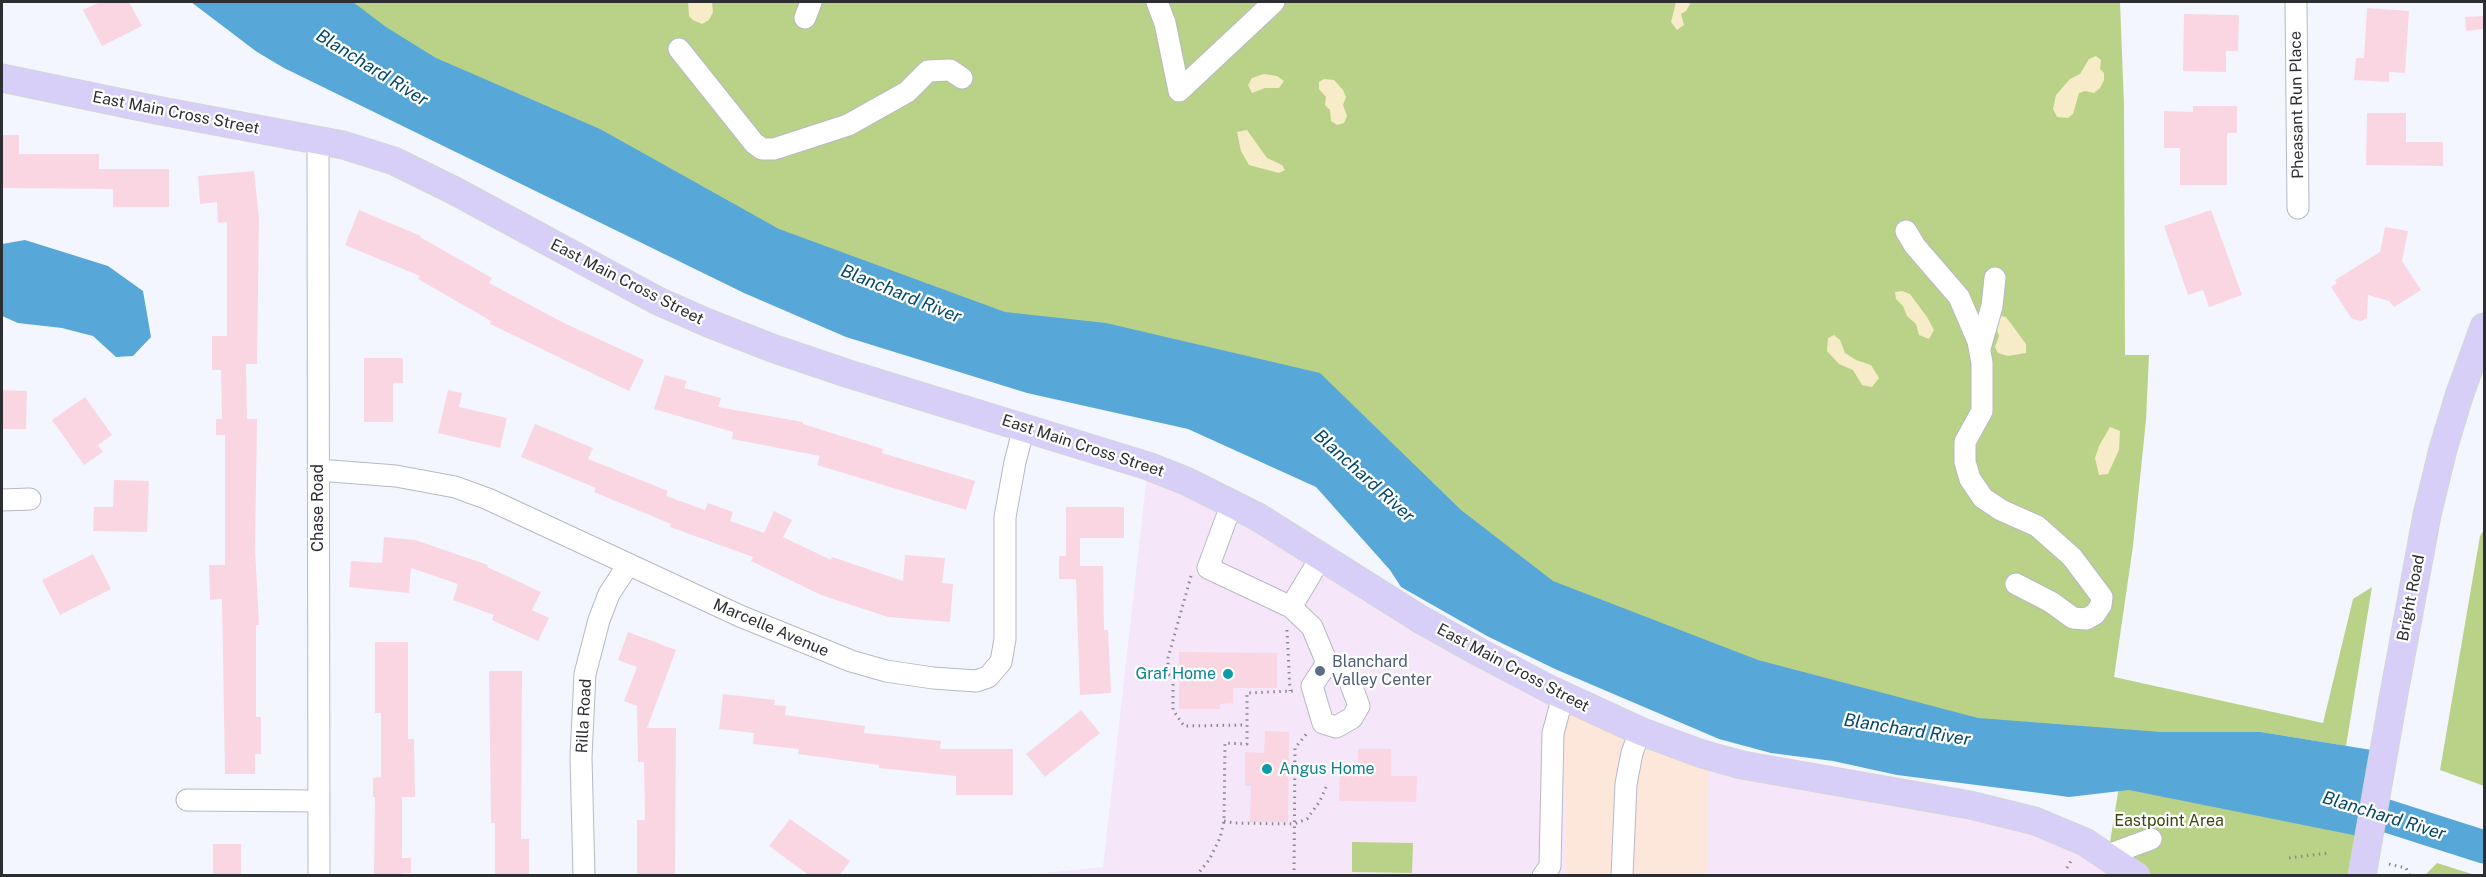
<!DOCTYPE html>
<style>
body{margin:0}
#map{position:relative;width:2486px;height:877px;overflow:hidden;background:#f3f6ff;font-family:"Public Sans",sans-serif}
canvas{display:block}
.frame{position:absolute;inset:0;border:3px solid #2d2e32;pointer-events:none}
</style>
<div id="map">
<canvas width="2486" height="877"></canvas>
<div class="frame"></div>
</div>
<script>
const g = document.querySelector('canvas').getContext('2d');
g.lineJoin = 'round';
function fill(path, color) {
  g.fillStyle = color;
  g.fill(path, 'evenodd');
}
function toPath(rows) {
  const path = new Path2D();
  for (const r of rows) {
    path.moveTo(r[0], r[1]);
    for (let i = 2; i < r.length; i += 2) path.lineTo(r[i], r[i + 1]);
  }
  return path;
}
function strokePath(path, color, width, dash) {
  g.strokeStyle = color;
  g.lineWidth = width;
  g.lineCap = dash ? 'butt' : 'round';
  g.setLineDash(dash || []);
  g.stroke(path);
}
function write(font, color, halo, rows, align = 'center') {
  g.font = font + ' "Public Sans",sans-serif';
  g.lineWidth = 4.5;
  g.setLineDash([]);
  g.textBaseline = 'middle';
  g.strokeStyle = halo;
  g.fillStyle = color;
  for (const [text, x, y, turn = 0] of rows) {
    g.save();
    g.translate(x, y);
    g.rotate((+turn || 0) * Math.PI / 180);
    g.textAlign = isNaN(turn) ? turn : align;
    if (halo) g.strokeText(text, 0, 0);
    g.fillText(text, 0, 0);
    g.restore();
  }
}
fill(toPath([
 [1148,466,1663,740,1970,805,2108,855,2108,876,1015,876,1103,867]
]), '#f5e6fa');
fill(toPath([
 [1563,696,1708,756,1707,875,1566,875]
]), '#fde7da');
fill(toPath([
 [269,2,2120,2,2124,105,2125,355,2149,355,2146,420,2133,546,2114,677,2323,723,2353,599,2372,587,2346,746,2261,732,2114,760,1503,600,1302,420,1031,346],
 [2484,530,2484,786,2440,770,2480,536],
 [2123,761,2373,811,2354,875,2136,875,2108,855],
 [1352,842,1413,843,1412,873,1352,872],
 [2437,863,2475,875,2425,875]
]), '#bad287');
fill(toPath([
 [688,2,712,2,713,12,709,20,702,24,693,20,689,16],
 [1676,2,1688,2,1690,4,1686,11,1681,14,1684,25,1677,30,1671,22],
 [2096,56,2101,60,2100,69,2104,73,2104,80,2100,88,2094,93,2085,91,2079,93,2073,114,2068,118,2057,117,2053,109,2056,95,2070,79,2080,74,2089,59],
 [1264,74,1277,76,1284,81,1279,88,1265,88,1252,93,1248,85,1252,78],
 [1324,79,1334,80,1343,90,1346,97,1343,105,1347,116,1344,123,1337,125,1331,121,1330,110,1325,105,1326,97,1319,89,1319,82],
 [1247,130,1267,158,1282,165,1285,170,1279,173,1249,165,1241,151,1237,132],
 [1902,291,1910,294,1927,317,1934,330,1929,339,1919,335,1916,324,1907,316,1903,306,1896,299,1895,292],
 [1997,315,2006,317,2026,344,2026,353,2008,356,1998,353,1995,347,1999,336,1994,322],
 [1834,335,1840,340,1845,353,1856,360,1871,365,1879,378,1872,387,1862,385,1853,370,1839,364,1827,351,1828,338],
 [2110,427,2120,431,2119,450,2108,474,2099,475,2095,458,2099,446]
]), '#f6ecc7');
fill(toPath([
 [191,2,353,2,386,27,436,58,600,129,779,229,1005,312,1106,323,1320,373,1461,510,1553,581,1758,660,1978,718,2161,732,2261,732,2384,752,2368,838,2129,790,2069,797,2032,792,1897,775,1833,761,1771,753,1719,739,1555,669,1487,636,1401,587,1390,570,1316,487,1188,429,1027,393,846,337,744,293,284,68,257,52],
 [25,240,108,266,143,291,151,337,133,356,116,357,93,336,62,328,18,323,2,316,2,244]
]), '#57a8d8');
strokePath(toPath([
 [2343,802,2484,847]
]), '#57a8d8', 33);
fill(toPath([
 [100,2,129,2,142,26,102,46,83,10],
 [2367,8,2409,11,2405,73,2389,72,2389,82,2354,80,2356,58,2364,58],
 [2184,14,2239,15,2238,51,2226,51,2226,72,2183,71],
 [2484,16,2484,29,2466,31,2465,17],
 [2193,106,2237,106,2237,133,2227,133,2227,185,2180,185,2180,148,2164,148,2164,111,2193,112],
 [2367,113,2406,113,2406,142,2443,142,2443,166,2366,165],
 [2,135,19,135,19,154,99,154,99,169,169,169,169,207,113,207,113,189,2,188],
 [254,171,259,219,257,364,246,364,247,419,257,419,255,549,259,625,256,625,256,717,261,717,261,754,255,754,255,774,225,774,222,599,210,600,209,565,225,565,225,435,216,435,216,419,222,419,221,370,212,370,212,336,227,336,227,222,218,223,217,202,200,204,198,176],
 [359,210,421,236,420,237,492,278,489,283,564,323,644,360,629,391,490,324,491,321,418,279,420,276,345,245],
 [2211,210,2242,295,2209,307,2203,290,2188,295,2164,226],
 [2385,227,2408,231,2402,261,2421,290,2394,307,2389,301,2368,295,2367,318,2361,321,2352,319,2331,287,2337,283,2335,280,2380,252],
 [364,358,403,358,403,383,393,383,393,422,364,422],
 [665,375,687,381,684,388,721,398,718,407,803,422,803,424,883,449,882,453,975,481,966,510,817,465,820,456,732,439,733,432,654,409],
 [2,390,27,391,26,429,2,429],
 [448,390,462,393,459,407,507,418,500,448,438,433],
 [85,397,112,435,98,445,103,452,84,465,52,420],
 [535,424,593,448,588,459,668,491,666,496,705,510,708,503,733,512,730,521,764,533,774,511,792,520,783,537,831,560,832,557,903,581,905,555,945,558,942,583,953,584,950,622,888,617,821,595,751,561,753,557,670,527,671,524,594,492,596,488,521,457],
 [114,480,149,481,147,532,93,531,94,507,113,507],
 [1066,507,1124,507,1124,538,1080,538,1080,566,1103,566,1104,630,1108,630,1111,693,1080,695,1076,579,1059,579,1059,556,1066,556],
 [384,537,415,540,488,565,487,567,541,592,532,610,549,618,538,641,492,620,494,615,453,600,458,584,411,568,409,593,349,587,351,561,382,563],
 [93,554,111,589,60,615,42,580],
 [628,632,676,650,647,728,676,728,675,876,637,876,637,820,645,820,644,762,638,762,637,706,624,701,637,667,618,660],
 [375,642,408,642,408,739,414,739,415,797,402,797,402,858,411,858,411,873,401,873,401,876,374,876,375,797,373,797,373,778,381,777,381,713,375,713],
 [1179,652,1277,653,1277,688,1233,688,1233,703,1220,704,1220,709,1179,709],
 [489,671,522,671,521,839,529,839,529,876,495,876,495,823,491,823],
 [723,694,775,700,774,705,786,706,785,715,865,726,864,733,941,741,940,749,1013,749,1013,795,956,795,956,776,879,768,879,765,798,754,799,749,753,744,754,733,719,729],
 [1081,710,1100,733,1045,777,1026,754],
 [1265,731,1289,732,1288,822,1250,822,1251,786,1245,786,1245,752,1264,753],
 [1358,749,1391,749,1391,776,1417,776,1416,802,1339,801,1340,769,1358,769],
 [790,819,850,861,839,876,810,876,769,846],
 [213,844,241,844,241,876,213,876]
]), '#fad6e2');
const minor = toPath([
 [1157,2,1165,23,1179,91],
 [2296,2,2298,208],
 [805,18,811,2],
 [679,49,754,143,762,149,774,149,848,125,907,92,928,71,950,70,962,78],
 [1179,91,1274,2],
 [318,140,319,876],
 [1906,231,1915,246,1959,297,1978,341,1982,363,1982,411,1965,442,1965,462,1970,479,1983,498,2001,510,2037,526,2072,557,2102,597,2101,605,2095,614,2086,619,2073,618,2051,602,2016,584],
 [1980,348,1992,306,1995,278],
 [318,470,396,476,455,487,488,499,740,616,851,661,886,671,933,678,976,681,988,677,1001,662,1005,639,1005,517,1015,462,1024,427],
 [2,500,30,499],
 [1232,503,1208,568,1291,607,1321,557],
 [1291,607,1312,627,1327,663,1347,674,1359,706,1352,718,1336,727,1323,723,1312,686,1327,663],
 [187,800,318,801],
 [2108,855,2151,839],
 [584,876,581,757,585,674,599,620,609,594,628,565],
 [1543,876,1550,866,1553,733,1563,696],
 [1622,876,1626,784,1632,753,1640,731]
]);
const major = toPath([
 [2,78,156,110,343,145,394,161,455,191,658,301,708,323,772,348,849,374,1148,466,1186,481,1258,517,1420,619,1479,652,1551,690,1640,731,1702,754,1742,765,1970,805,2035,821,2085,842,2136,876],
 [2393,699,2427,515,2443,449,2459,396,2484,327]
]);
strokePath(minor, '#b5b9c4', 23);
strokePath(major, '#d5d5d6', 29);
strokePath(toPath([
 [1191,576,1168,658,1168,674,1173,677,1173,710,1184,726,1246,725],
 [1287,630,1290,691],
 [1224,821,1234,823,1294,824,1307,819,1320,801,1326,787],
 [2289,858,2329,853],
 [2389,864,2406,868,2410,876],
 [2067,868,2072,859],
 [1196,876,1209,860,1220,838,1224,821,1225,743,1247,744,1247,693,1293,691],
 [1294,876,1295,748,1308,732]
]), '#87898f', 3, [1.5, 4.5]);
strokePath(minor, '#fff', 21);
strokePath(major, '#d7cff8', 27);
const majorBridge = toPath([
 [2362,876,2393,699]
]);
strokePath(majorBridge, '#d5d5d6', 29, []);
strokePath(majorBridge, '#d7cff8', 27);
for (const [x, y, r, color] of [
 [1320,671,6,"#5c6f8a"],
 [1228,674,6,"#0f9aa8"],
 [1267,769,6,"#0f9aa8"]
]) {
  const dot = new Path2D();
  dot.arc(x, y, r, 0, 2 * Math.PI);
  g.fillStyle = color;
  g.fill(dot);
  strokePath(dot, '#fff', 2);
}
write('16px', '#2d2e32', '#fff', [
 ["Pheasant Run Place",2297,105,-91],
 ["East Main Cross Street",176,113,11],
 ["East Main Cross Street",627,282,27],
 ["East Main Cross Street",1083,446,18],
 ["Chase Road",318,508,-90],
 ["Bright Road",2411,598,-79],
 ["Marcelle Avenue",771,628,23],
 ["East Main Cross Street",1513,668,28],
 ["Rilla Road",584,716,-87]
]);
write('16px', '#4e5e75', '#fff', [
 ["Blanchard",1332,662],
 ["Valley Center",1332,680]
], 'left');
write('16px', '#0d838f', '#fff', [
 ["Graf Home",1216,674],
 ["Angus Home",1279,769,"left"]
], 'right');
write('16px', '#38470d', '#fff', [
 ["Eastpoint Area",2169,821]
]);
write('italic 18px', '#044969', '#fff', [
 ["Blanchard River",372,68,32],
 ["Blanchard River",901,294,22],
 ["Blanchard River",1364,476,42],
 ["Blanchard River",1907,730,9],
 ["Blanchard River",2384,816,17]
]);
</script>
